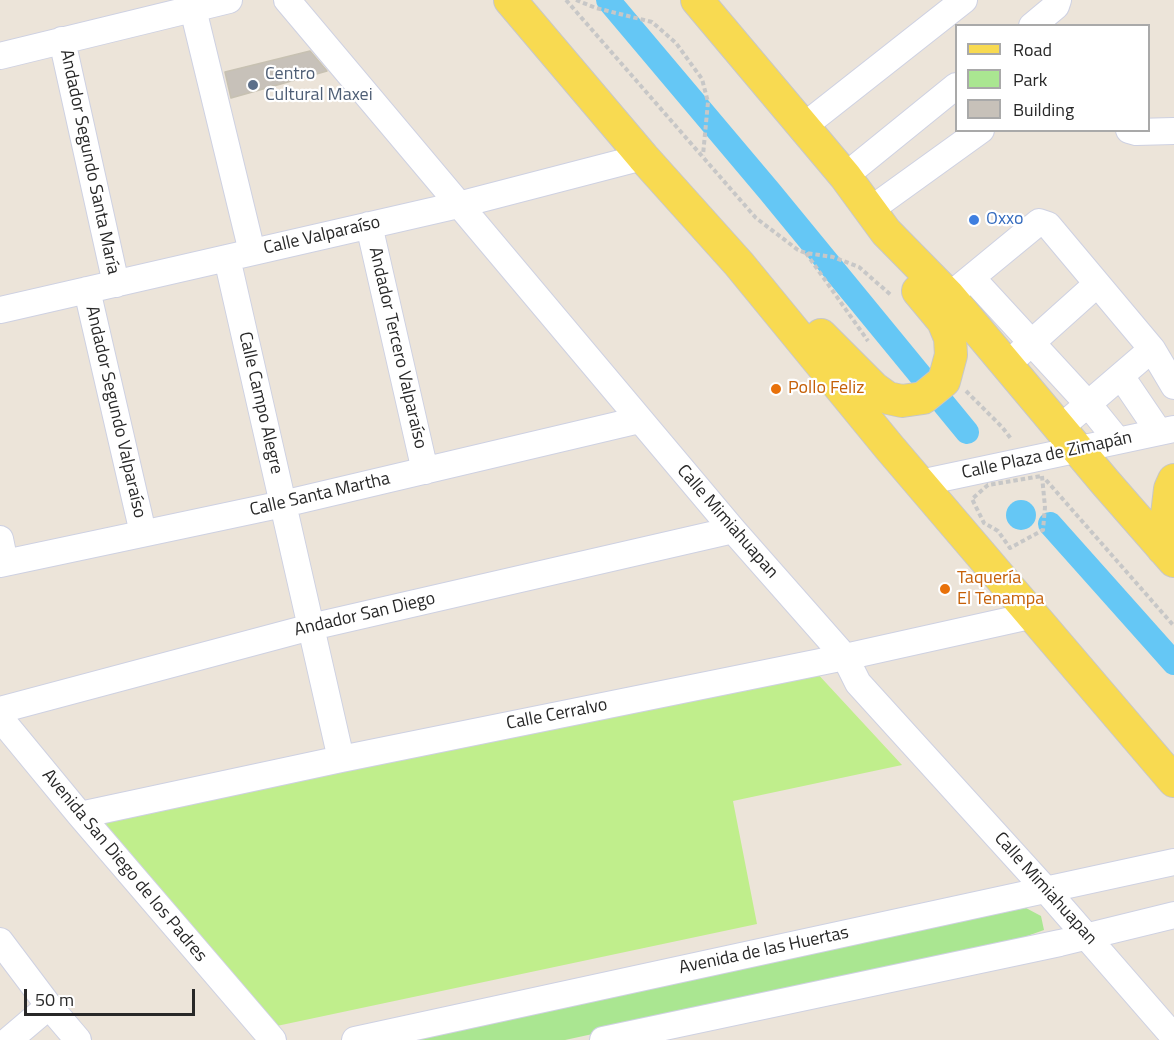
<!DOCTYPE html>
<meta charset="utf-8">
<style>
body{margin:0}
#map{position:relative;width:1174px;height:1040px;overflow:hidden;background:#ece4d9;font-family:"Titillium Web",sans-serif}
canvas{display:block}
.legend{position:absolute;left:955px;top:24px;width:195px;height:108px;box-sizing:border-box;background:#fff;border:2px solid #a9a9a9;margin:0;padding:8px 10px;list-style:none;font-size:18px;color:#282828}
.legend li{display:flex;align-items:center;gap:12px;height:30px}
.legend b{width:30px;border:2px solid #a9a9a9}
.scale{position:absolute;left:24px;top:989px;width:171px;height:27px;box-sizing:border-box;border:3px solid #282828;border-top:0;padding-left:8px;font-size:18px;line-height:21px;white-space:nowrap;color:#282828;-webkit-text-stroke:4px #fff;paint-order:stroke}
</style>
<div id="map">
<canvas width="1174" height="1040"></canvas>
<ul class="legend">
<li><b style="height:8px;background:#f8da51"></b>Road</li>
<li><b style="height:16px;background:#aae691"></b>Park</li>
<li><b style="height:16px;background:#c7c1b9"></b>Building</li>
</ul>
<div class="scale">50 m</div>
</div>
<script>
const g = document.querySelector('canvas').getContext('2d');
g.lineJoin = 'round';
function fill(path, color) {
  g.fillStyle = color;
  g.fill(path, 'evenodd');
}
function toPath(rows) {
  const path = new Path2D();
  for (const r of rows) {
    if (r.length === 3) {
      path.moveTo(r[0] + r[2], r[1]);
      path.arc(r[0], r[1], r[2], 0, 2 * Math.PI);
      continue;
    }
    path.moveTo(r[0], r[1]);
    for (let i = 2; i < r.length; i += 2) path.lineTo(r[i], r[i + 1]);
  }
  return path;
}
function strokePath(path, color, width, dash) {
  g.strokeStyle = color;
  g.lineWidth = width;
  g.lineCap = dash ? 'butt' : 'round';
  g.setLineDash(dash || []);
  g.stroke(path);
}
function write(font, color, halo, rows, align = 'center') {
  g.font = font + ' "Titillium Web",sans-serif';
  g.lineWidth = 4.5;
  g.setLineDash([]);
  g.textBaseline = 'middle';
  g.strokeStyle = halo;
  g.fillStyle = color;
  for (const [text, x, y, turn = 0] of rows) {
    g.save();
    g.translate(x, y);
    g.rotate((+turn || 0) * Math.PI / 180);
    g.textAlign = isNaN(turn) ? turn : align;
    if (halo) g.strokeText(text, 0, 0);
    g.fillText(text, 0, 0);
    g.restore();
  }
}
fill(toPath([
 [1026,908,1041,916,1044,930,999,946,565,1040,384,1040]
]), '#aae691');
fill(toPath([
 [815,671,902,765,733,801,757,924,272,1027,96,819]
]), '#c0ee8c');
fill(toPath([
 [1021,515,15]
]), '#65c7f5');
strokePath(toPath([
 [608,0,770,192,967,432],
 [1050,524,1174,663]
]), '#65c7f5', 24);
const building = toPath([
 [310,51,327,71,231,98,225,72,310,51]
]);
fill(building, '#c7c1b9');
strokePath(building, '#c7c1b2', 1.5);
const minor = toPath([
 [287,0,733,530,845,657,858,683,1046,890,1174,1037],
 [193,9,252,252],
 [1032,26,1056,6,1058,0],
 [62,40,116,284],
 [0,56,229,0],
 [804,126,964,0],
 [1129,130,1136,132,1174,131],
 [845,176,956,86],
 [870,210,981,130],
 [369,225,425,471],
 [227,258,341,759],
 [972,278,1088,404,1118,441],
 [87,290,143,533],
 [949,296,1039,222,1048,225,1152,349,1174,386],
 [0,310,458,205,643,157],
 [1019,354,1097,284],
 [1121,376,1159,432],
 [1060,428,1152,349],
 [920,483,1174,429],
 [0,539,5,563],
 [0,564,283,504,639,420],
 [0,710,311,627,733,530],
 [0,718,80,815,273,1040],
 [80,815,341,759,845,657,1034,615],
 [0,941,49,1006,78,1040],
 [9,1040,49,1006],
 [355,1040,1174,862],
 [603,1040,1060,943,1174,915]
]);
const major = toPath([
 [510,0,643,157,739,264,889,447,1174,781],
 [697,0,845,176,886,232,949,296,1105,482,1174,561],
 [821,335,874,388,888,398,902,401,923,398,944,381,951,355,950,338,943,321,918,291],
 [1163,549,1170,489,1174,480]
]);
strokePath(minor, '#ced1e2', 28);
strokePath(major, '#c7c7c7', 34);
strokePath(toPath([
 [566,0,756,218,798,250,806,253,833,257,859,267,892,296],
 [576,0,596,8,652,22,676,43,702,79,708,102,703,155],
 [806,253,868,341],
 [966,391,1002,427,1012,440],
 [1042,476,1045,507,1043,530,1010,548,998,531,984,523,972,499,988,485,1042,476],
 [1046,480,1174,626]
]), '#c7c7c7', 4, [4.5, 3]);
strokePath(minor, '#fff', 26);
strokePath(major, '#f8da51', 32);
for (const [x, y, r, color] of [
 [253,85,6,"#5c6f8a"],
 [974,220,6,"#3f7fe0"],
 [776,389,6,"#e8710a"],
 [945,589,6,"#e8710a"]
]) {
  const dot = new Path2D();
  dot.arc(x, y, r, 0, 2 * Math.PI);
  g.fillStyle = color;
  g.fill(dot);
  strokePath(dot, '#fff', 2);
}
write('18px', '#4e5e75', '#fff', [
 ["Centro",265,75],
 ["Cultural Maxei",265,96]
], 'left');
write('18px', '#282828', '#fff', [
 ["Andador Segundo Santa María",89,162,78],
 ["Calle Valparaíso",322,236,-13],
 ["Andador Tercero Valparaíso",397,348,77],
 ["Calle Campo Alegre",260,403,77],
 ["Andador Segundo Valparaíso",115,412,77],
 ["Calle Plaza de Zimapán",1047,456,-12],
 ["Calle Santa Martha",320,495,-13],
 ["Calle Mimiahuapan",727,522,49],
 ["Andador San Diego",365,615,-13],
 ["Calle Cerralvo",557,715,-11],
 ["Avenida San Diego de los Padres",124,866,50],
 ["Calle Mimiahuapan",1045,889,48],
 ["Avenida de las Huertas",764,951,-12]
]);
write('18px', '#366cbe', '#fff', [
 ["Oxxo",986,220]
], 'left');
write('18px', '#c56008', '#fff', [
 ["Pollo Feliz",788,389],
 ["Taquería",957,579],
 ["El Tenampa",957,600]
], 'left');
</script>
